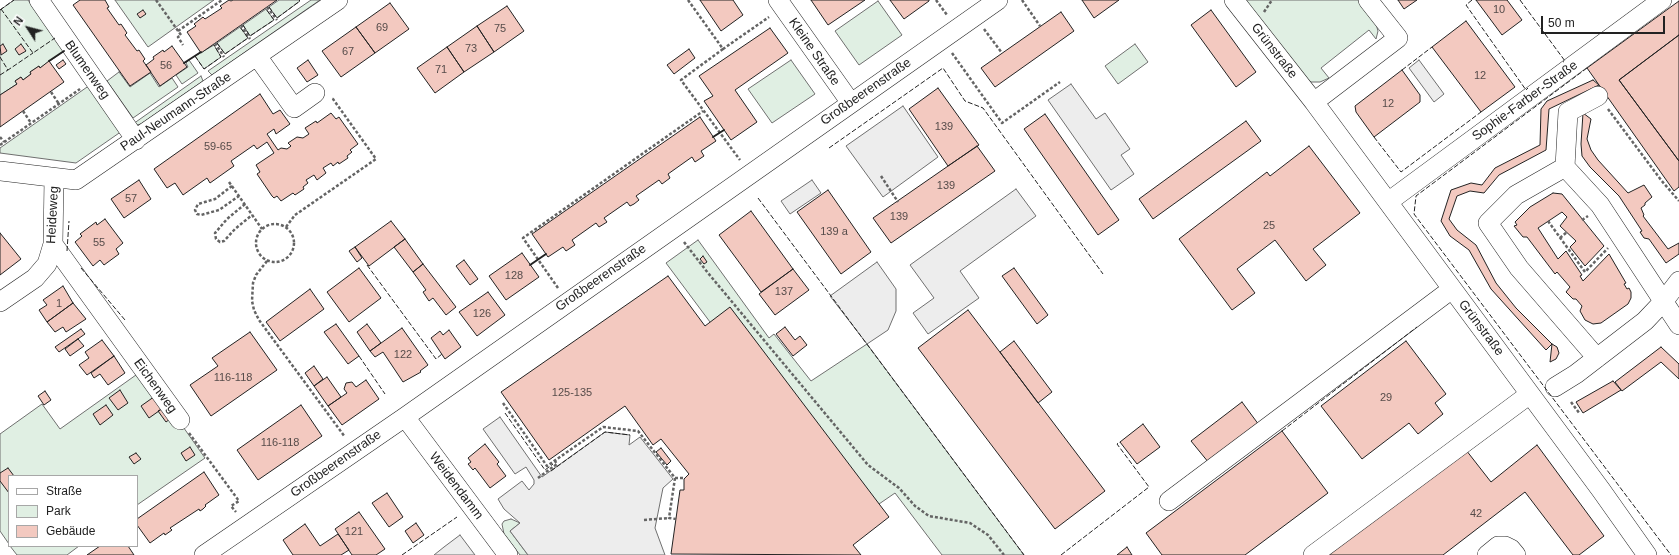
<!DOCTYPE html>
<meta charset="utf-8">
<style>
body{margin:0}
#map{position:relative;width:1679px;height:555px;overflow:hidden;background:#fff;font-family:Arial,sans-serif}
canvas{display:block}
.legend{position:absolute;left:8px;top:475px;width:130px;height:72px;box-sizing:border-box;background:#fff;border:1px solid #a7a7a7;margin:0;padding:5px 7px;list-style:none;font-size:12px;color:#222}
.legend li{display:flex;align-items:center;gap:8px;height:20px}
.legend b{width:20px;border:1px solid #a7a7a7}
.north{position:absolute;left:8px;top:8px;width:40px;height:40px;-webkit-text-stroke:3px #fff;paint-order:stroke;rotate:306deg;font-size:11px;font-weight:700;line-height:16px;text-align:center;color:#222}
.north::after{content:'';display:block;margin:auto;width:14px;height:18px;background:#222;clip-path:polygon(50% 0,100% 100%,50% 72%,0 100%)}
.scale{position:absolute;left:1541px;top:16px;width:124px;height:18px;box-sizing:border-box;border:2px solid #222;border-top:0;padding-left:5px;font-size:12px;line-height:14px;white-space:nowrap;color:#222;-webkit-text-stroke:3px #fff;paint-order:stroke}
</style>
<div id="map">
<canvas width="1679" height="555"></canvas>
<ul class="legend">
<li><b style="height:5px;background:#fff"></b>Straße</li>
<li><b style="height:11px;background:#e0efe3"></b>Park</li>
<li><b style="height:11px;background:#f3c9c0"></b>Gebäude</li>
</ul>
<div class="north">N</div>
<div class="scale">50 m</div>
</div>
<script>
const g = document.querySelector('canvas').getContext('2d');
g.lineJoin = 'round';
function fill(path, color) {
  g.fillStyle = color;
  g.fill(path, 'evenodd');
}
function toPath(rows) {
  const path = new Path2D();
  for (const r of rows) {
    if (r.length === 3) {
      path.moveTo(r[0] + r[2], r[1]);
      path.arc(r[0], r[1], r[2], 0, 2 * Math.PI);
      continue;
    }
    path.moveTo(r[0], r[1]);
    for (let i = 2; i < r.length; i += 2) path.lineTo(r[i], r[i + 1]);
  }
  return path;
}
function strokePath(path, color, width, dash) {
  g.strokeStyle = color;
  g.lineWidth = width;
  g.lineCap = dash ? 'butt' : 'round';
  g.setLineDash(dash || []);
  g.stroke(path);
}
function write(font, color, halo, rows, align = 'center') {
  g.font = font + ' Arial,sans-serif';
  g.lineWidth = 3;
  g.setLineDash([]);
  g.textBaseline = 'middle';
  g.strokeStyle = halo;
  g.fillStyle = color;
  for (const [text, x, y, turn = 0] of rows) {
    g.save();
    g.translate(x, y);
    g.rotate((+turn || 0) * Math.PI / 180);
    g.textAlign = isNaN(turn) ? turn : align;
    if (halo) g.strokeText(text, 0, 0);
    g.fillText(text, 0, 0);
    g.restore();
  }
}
const green = toPath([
 [14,0,28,0,64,51,40,68,39,66,30,72,31,74,23,80,21,77,15,81,17,84,0,95,0,10,14,0],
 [115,0,214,0,148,47,115,0],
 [279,0,299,0,300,1,277,18,269,7,279,0],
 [311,0,320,0,212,75,208,71,311,0],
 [1238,0,1358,0,1376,24,1378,31,1376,39,1369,30,1321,68,1329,78,1320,82,1311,82,1303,78,1238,0],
 [878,1,902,35,859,65,835,31,878,1],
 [266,9,274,20,250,36,243,25,266,9],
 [240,27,248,38,225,54,217,43,240,27],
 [1135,44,1148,62,1118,84,1105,66,1135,44],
 [214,45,221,57,204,69,195,56,214,45],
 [189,60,198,73,182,84,176,75,188,67,186,63,189,60],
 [791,60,815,94,772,123,748,89,791,60],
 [119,72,130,87,150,73,159,87,172,78,178,87,133,118,107,81,119,72],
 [201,76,203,81,141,124,137,125,133,124,201,76],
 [90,85,122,131,76,163,0,153,0,148,90,85],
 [698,240,769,338,774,334,811,381,867,344,1024,555,942,555,895,493,879,504,710,322,666,263,698,240],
 [143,370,205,458,137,505,137,476,9,476,9,544,0,531,0,434,42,404,60,429,143,370],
 [511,519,520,523,510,531,528,555,520,555,504,534,502,524,504,521,511,519],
 [10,546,79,546,67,555,17,555,10,546]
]);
fill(green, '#e0efe3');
strokePath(green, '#6f6f6f', 1);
const parking = toPath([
 [1419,60,1444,94,1434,102,1409,68,1419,60],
 [1071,84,1096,119,1105,113,1130,149,1121,155,1134,174,1111,190,1048,100,1071,84],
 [903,106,938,157,883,197,846,146,903,106],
 [812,180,821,193,790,214,781,201,812,180],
 [1016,189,1036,216,960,271,979,298,928,334,913,313,934,298,910,265,1016,189],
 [877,262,896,289,896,311,888,330,867,344,830,296,877,262],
 [500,417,542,477,605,432,630,435,629,445,640,437,673,479,663,488,655,528,665,555,528,555,510,531,520,523,504,509,498,499,522,481,529,490,534,484,534,480,526,467,515,474,483,429,500,417],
 [460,535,475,555,434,555,444,547,460,535]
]);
fill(parking, '#ededed');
strokePath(parking, '#6f6f6f', 1);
const building = toPath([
 [80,0,105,0,109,7,107,8,119,25,121,24,127,33,125,35,137,51,139,50,145,59,143,61,151,72,130,86,73,5,80,0],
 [229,0,231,1,233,0,277,0,201,53,187,32,196,26,194,24,203,17,205,19,222,8,220,6,229,0],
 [700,0,733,0,743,15,721,31,700,0],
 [811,0,865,0,828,25,811,0],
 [890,0,929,0,929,1,904,19,890,0],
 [1082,0,1119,0,1094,18,1082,0],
 [1398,0,1417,0,1404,9,1398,0],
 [1476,0,1507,0,1522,20,1502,35,1476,0],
 [1679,1,1679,35,1619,80,1679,161,1679,187,1674,191,1587,68,1679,1],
 [390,3,409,29,375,53,356,27,390,3],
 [507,6,524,31,494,52,477,26,507,6],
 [143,10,146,14,140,18,137,14,143,10],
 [1211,10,1256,72,1236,87,1191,25,1211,10],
 [1061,12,1074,31,995,87,981,68,1061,12],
 [1466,21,1515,87,1481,112,1432,47,1466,21],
 [477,26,494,52,464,72,447,47,477,26],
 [356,27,375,53,341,77,322,51,356,27],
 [770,28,788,53,735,90,757,122,731,140,704,101,713,96,699,76,770,28],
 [1679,35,1679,161,1619,80,1679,35],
 [3,44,7,51,1,55,0,46,3,44],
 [21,44,26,51,19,55,15,49,21,44],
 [172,46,187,67,160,86,146,65,154,59,153,57,163,50,164,52,172,46],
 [447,47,464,72,435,93,417,68,447,47],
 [689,49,695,58,674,74,667,65,689,49],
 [63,60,66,64,59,69,56,65,63,60],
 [308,60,318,75,307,82,297,68,308,60],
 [49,61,64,82,0,127,0,95,17,84,15,81,21,77,23,80,31,74,30,72,39,66,40,68,49,61],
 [1402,70,1420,95,1420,102,1374,137,1356,112,1355,106,1402,70],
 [1593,80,1599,85,1549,109,1546,150,1499,175,1484,193,1470,191,1457,196,1449,219,1457,230,1476,245,1496,283,1516,308,1552,344,1546,350,1491,289,1469,250,1450,236,1441,221,1451,190,1471,183,1482,185,1495,168,1540,145,1541,109,1547,101,1593,80],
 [938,88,979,145,948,166,909,109,938,88],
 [260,94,273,114,280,110,290,124,276,134,274,129,267,134,278,150,281,148,287,149,291,146,288,143,297,137,303,138,309,134,305,128,316,121,317,123,331,113,336,119,339,117,341,120,358,144,350,150,352,152,347,156,348,158,339,164,338,162,333,166,331,163,323,168,326,173,317,180,314,175,306,180,308,183,303,187,304,189,295,195,293,193,281,201,277,196,274,198,272,196,257,174,260,172,256,165,274,153,267,142,257,149,254,145,231,161,234,166,210,183,207,178,183,195,175,183,167,188,154,169,260,94],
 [1583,113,1591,119,1587,139,1591,150,1598,160,1628,193,1644,185,1652,197,1645,203,1645,205,1641,208,1644,215,1643,216,1668,249,1679,243,1679,254,1666,263,1649,239,1644,238,1640,232,1642,231,1619,196,1590,167,1582,156,1581,144,1583,113],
 [1045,114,1119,220,1098,235,1024,129,1045,114],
 [700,117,716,141,701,151,704,156,695,162,692,157,668,174,670,178,662,184,659,180,636,196,639,200,634,204,630,206,627,202,604,218,607,222,599,227,596,223,572,240,575,245,566,251,563,247,548,257,532,234,700,117],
 [1246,121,1261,141,1153,219,1139,199,1246,121],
 [977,146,995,171,891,243,873,218,977,146],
 [1309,146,1360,213,1313,249,1326,265,1306,281,1275,240,1237,269,1255,293,1232,310,1179,239,1267,172,1270,176,1309,146],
 [139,180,151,199,124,218,111,199,139,180],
 [828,190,871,252,841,274,797,212,828,190],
 [1553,193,1562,194,1604,246,1585,266,1570,247,1576,241,1560,226,1567,217,1562,212,1538,228,1558,259,1566,251,1582,275,1580,276,1583,281,1609,254,1626,283,1624,284,1627,289,1629,288,1631,292,1631,298,1628,304,1601,323,1593,324,1585,320,1580,311,1582,306,1576,299,1573,299,1566,292,1570,287,1557,272,1555,274,1527,237,1523,237,1514,226,1517,225,1515,222,1530,207,1553,193],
 [751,211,793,269,761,292,719,235,751,211],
 [105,219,123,243,116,249,119,254,104,265,100,260,93,266,75,242,82,236,80,234,96,222,97,225,105,219],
 [391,221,405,239,369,266,355,247,391,221],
 [0,233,21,259,0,275,0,233],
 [405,239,423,264,413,272,394,247,405,239],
 [355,247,362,258,357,262,349,251,355,247],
 [522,253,539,277,506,300,489,276,522,253],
 [703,256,707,262,704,264,700,259,703,256],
 [464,260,478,279,470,285,456,266,464,260],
 [423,264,456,307,446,315,433,298,429,301,423,292,426,290,413,272,423,264],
 [359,268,381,298,349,322,327,292,359,268],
 [1014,268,1048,315,1037,324,1002,276,1014,268],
 [793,269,809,290,775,315,759,294,793,269],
 [668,276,705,326,730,307,889,517,853,545,861,555,671,554,680,490,684,490,684,479,689,474,661,439,653,445,625,406,549,460,501,392,668,276],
 [63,286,73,303,47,322,39,310,47,305,43,300,63,286],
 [310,289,324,309,280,341,266,322,310,289],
 [488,292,505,315,477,336,459,312,488,292],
 [73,303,86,319,66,332,63,327,55,332,47,322,73,303],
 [968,310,1105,491,1055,529,918,348,968,310],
 [336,324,359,356,348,364,324,332,336,324],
 [367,324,381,343,370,351,357,332,367,324],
 [785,327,795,340,800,336,807,345,793,356,776,334,785,327],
 [402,328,428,365,420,371,421,372,403,382,383,352,375,357,370,351,402,328],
 [81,329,85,334,59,352,55,347,81,329],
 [449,330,461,347,445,359,431,338,440,331,443,335,449,330],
 [250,332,277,370,211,416,190,385,218,366,212,358,250,332],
 [78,339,84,346,70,356,65,349,78,339],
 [102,340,114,356,87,375,79,365,89,358,85,352,102,340],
 [1014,341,1052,392,1038,403,1000,352,1014,341],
 [1406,341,1446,394,1435,403,1443,414,1418,434,1409,423,1362,459,1321,406,1406,341],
 [1552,344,1557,347,1559,353,1556,359,1550,362,1552,344],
 [1661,347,1679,364,1679,379,1661,362,1622,391,1615,382,1661,347],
 [114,356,125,373,108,385,100,374,94,378,91,373,114,356],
 [314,366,323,379,314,386,305,373,314,366],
 [327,377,341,397,328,406,314,386,327,377],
 [366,380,379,399,342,425,328,406,347,393,344,389,346,383,352,382,356,387,366,380],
 [1613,381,1621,390,1583,413,1576,402,1613,381],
 [120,390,128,403,118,410,109,398,120,390],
 [45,391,51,400,44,405,38,396,45,391],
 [158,394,166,406,149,418,141,406,158,394],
 [1242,402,1259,425,1209,463,1191,441,1242,402],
 [106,405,113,415,100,425,93,414,106,405],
 [301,405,322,436,258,480,237,450,301,405],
 [166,406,174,416,166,422,158,411,166,406],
 [1143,424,1160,447,1137,464,1120,442,1143,424],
 [1282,431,1328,493,1245,555,1162,555,1146,533,1282,431],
 [485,444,499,462,497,464,506,476,490,488,475,468,473,470,468,464,471,462,468,458,485,444],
 [1537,445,1604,536,1579,555,1573,555,1525,492,1443,555,1328,555,1466,450,1491,482,1537,445],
 [190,447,195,455,186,461,181,453,190,447],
 [661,448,671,461,667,465,656,452,661,448],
 [136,453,141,459,134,464,129,457,136,453],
 [8,468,14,476,9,476,9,493,0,481,0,473,8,468],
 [204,472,219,495,205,505,206,506,203,509,200,511,199,509,170,528,172,530,165,535,164,533,150,543,137,525,137,519,204,472],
 [387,493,403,517,389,527,372,503,387,493],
 [359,512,385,549,376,555,352,555,335,529,359,512],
 [416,523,424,535,413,543,405,531,416,523],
 [305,524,320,546,338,534,349,550,341,555,293,555,283,540,305,524],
 [100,546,128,546,134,555,87,555,100,546],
 [1127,547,1132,555,1117,555,1127,547]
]);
fill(building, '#f3c9c0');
strokePath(building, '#222', 1);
const minor = toPath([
 [39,0,136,140],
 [778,0,851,103],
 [1234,0,1314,102,1601,490,1647,555],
 [257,56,294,108,315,93],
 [1598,96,1568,112,1565,167,1600,205,1679,325],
 [1314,102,1398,38,1368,0],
 [1565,167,1516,195,1488,223,1519,268,1597,358],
 [0,171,76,180,338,0],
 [1388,202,1662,0],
 [53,244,180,420],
 [0,302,35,278,47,264,53,244,54,178],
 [1555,387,1576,374,1645,321,1663,302,1679,281],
 [405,417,508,555],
 [1169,501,1452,289],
 [204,555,405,417,998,0],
 [1313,555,1530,394],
 [1487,555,1498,546,1505,546,1511,549,1516,555]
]);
strokePath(minor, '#222', 20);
strokePath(toPath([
 [156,0,181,35,178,37,183,45],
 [688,0,723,49,769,17],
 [936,0,947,15],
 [1022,0,1040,26],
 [267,7,277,20],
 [1264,12,1272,0],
 [241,25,250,39],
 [984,29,1002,53],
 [178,31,222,0],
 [215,43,224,57],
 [723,49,681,80,740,160],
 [952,53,1002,123,1060,82],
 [51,92,59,104],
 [1608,109,1661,180,1679,201],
 [23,111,31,123],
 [0,137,4,142],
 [0,145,80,89],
 [881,176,898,202],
 [229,182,262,229],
 [232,186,215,199,198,204,195,210,197,214,201,215,219,210,239,196],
 [245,204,227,219,215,233,216,239,220,242,224,241,235,229,252,215],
 [1582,220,1588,216],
 [1548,221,1585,272,1608,248],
 [275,243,19],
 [286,227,295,215,376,159,333,99,331,98],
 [1560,238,1567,232],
 [684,242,708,273,868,465,899,488,915,506,929,516,970,523,988,535,1004,555],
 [267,261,256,275,253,283,252,301,254,310,259,320,345,437],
 [558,288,523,238,703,111],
 [1571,402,1580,414],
 [503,403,547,466,603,427,638,431,675,478,669,518,676,519],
 [189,433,239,501,231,506,236,512],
 [538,478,557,464,555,461],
 [675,478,684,478],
 [644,520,669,518]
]), '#646464', 2.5, [3, 2]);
strokePath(minor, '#fff', 19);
strokePath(toPath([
 [1472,0,1466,5,1526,90,1528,88],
 [1520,0,1565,61,1563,62],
 [269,7,277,18,300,1,299,0],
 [1,9,33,53,55,38],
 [0,10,14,0],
 [243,25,250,36,274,20,266,9],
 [217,43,225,54,248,38,240,27],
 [195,56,204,69,221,57,214,45],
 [0,57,8,70,33,53],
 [1587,68,1416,196,1414,214,1671,555],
 [1402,70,1432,47],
 [0,75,8,70],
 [1374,137,1401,172,1481,112],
 [829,148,943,68,965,101,983,108,1103,274],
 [758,198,1024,555],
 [67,251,69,221],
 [367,265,436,359,442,354],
 [81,268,125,320],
 [359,356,385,394],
 [505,413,545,470,553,464],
 [1282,431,1417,327],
 [551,471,605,432,630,435],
 [402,555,457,517],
 [1061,555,1149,487,1117,444,1120,442]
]), '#222', 1, [5, 2]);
strokePath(toPath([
 [49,61,64,51],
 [184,63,201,52],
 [713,137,724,130],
 [530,265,546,254]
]), '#222', 2);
write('11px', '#564c4a', null, [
 ["10",1499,10],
 ["69",382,28],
 ["75",500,29],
 ["73",471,49],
 ["67",348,52],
 ["56",166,66],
 ["71",441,70],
 ["12",1480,76],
 ["12",1388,104],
 ["139",944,127],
 ["59-65",218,147],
 ["139",946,186],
 ["57",131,199],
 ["139",899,217],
 ["25",1269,226],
 ["139 a",834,232],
 ["55",99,243],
 ["128",514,276],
 ["137",784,292],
 ["1",59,304],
 ["126",482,314],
 ["122",403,355],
 ["116-118",233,378],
 ["125-135",572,393],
 ["29",1386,398],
 ["116-118",280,443],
 ["42",1476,514],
 ["121",354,532]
]);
write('13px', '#222', '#fff', [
 ["Grünstraße",1274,51,52],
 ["Kleine Straße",814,52,55],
 ["Blumenweg",87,70,55],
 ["Großbeerenstraße",866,92,-35],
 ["Sophie-Farber-Straße",1525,101,-36],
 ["Paul-Neumann-Straße",176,112,-34],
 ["Heideweg",53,215,-87],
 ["Großbeerenstraße",601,278,-35],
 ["Grünstraße",1481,328,53],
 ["Eichenweg",155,386,54],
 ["Großbeerenstraße",336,464,-35],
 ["Weidendamm",456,486,53]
]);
</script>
